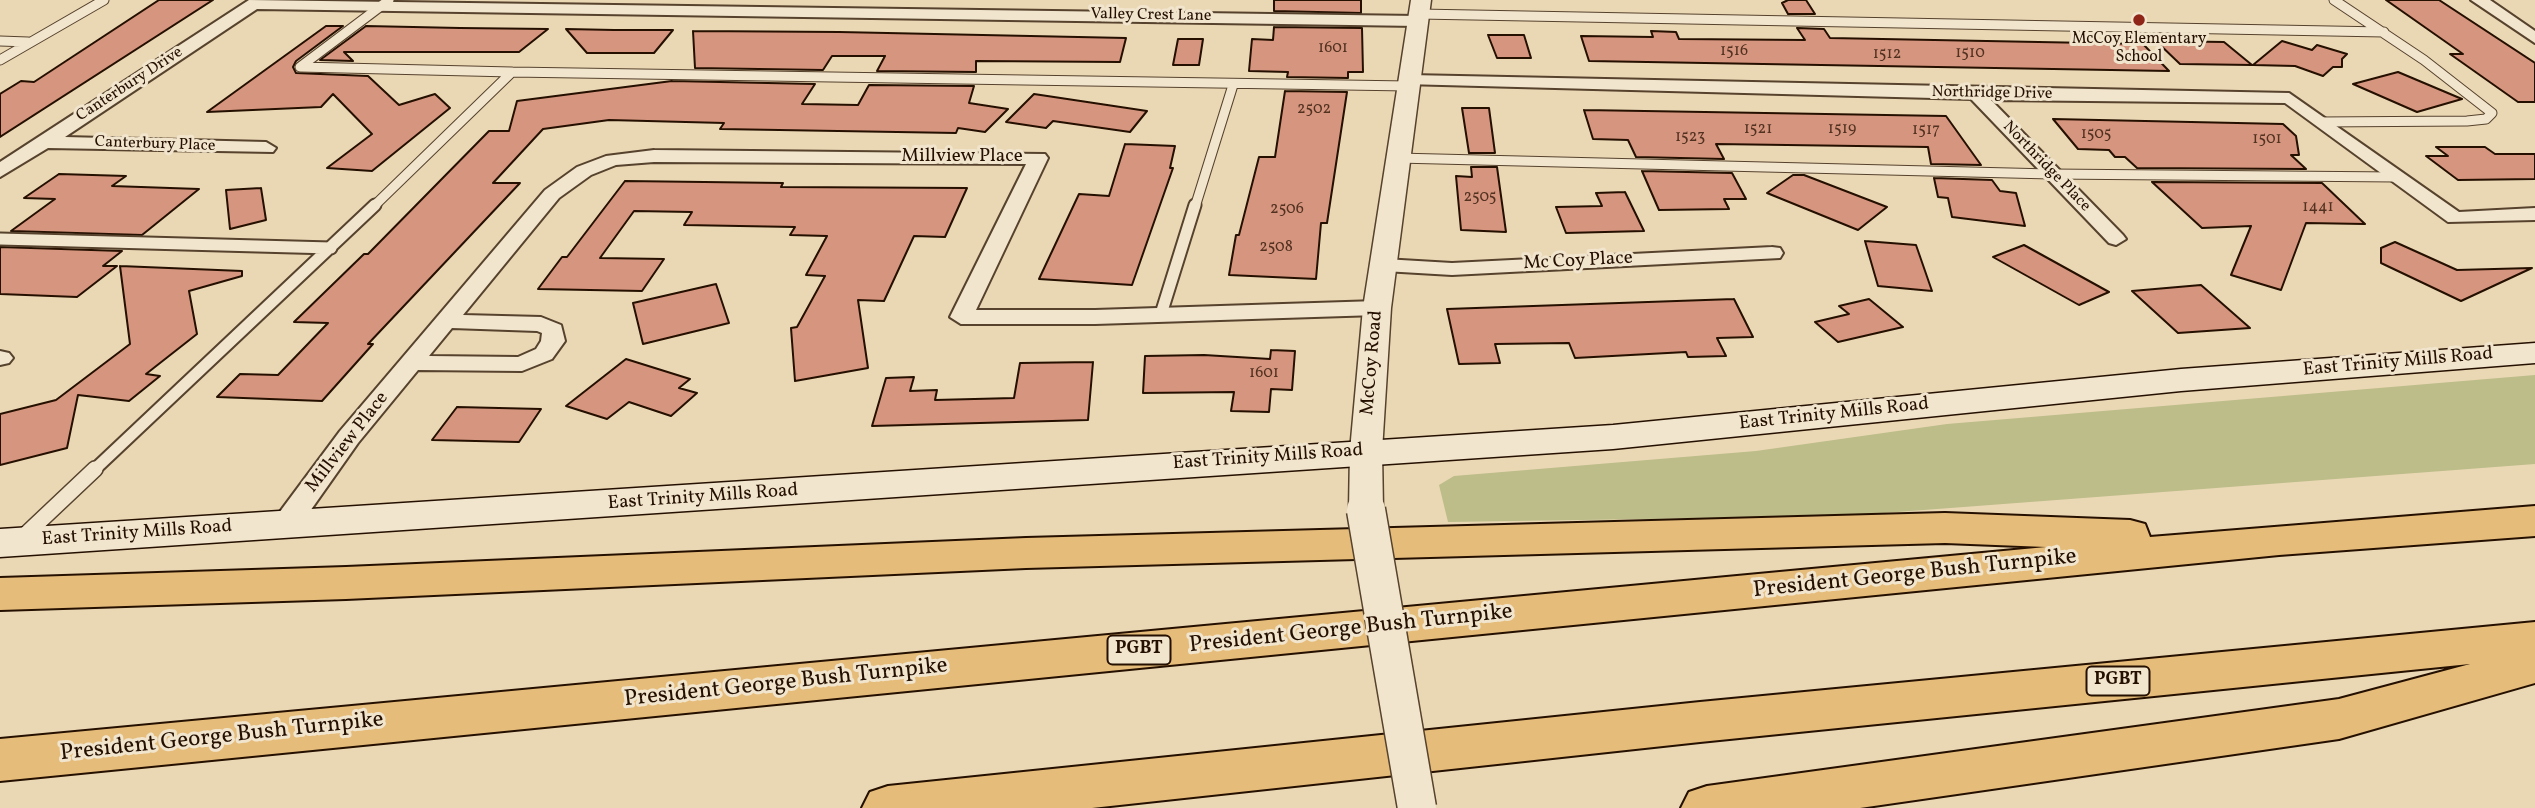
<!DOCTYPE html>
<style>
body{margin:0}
canvas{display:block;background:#ead7b4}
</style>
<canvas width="2535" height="808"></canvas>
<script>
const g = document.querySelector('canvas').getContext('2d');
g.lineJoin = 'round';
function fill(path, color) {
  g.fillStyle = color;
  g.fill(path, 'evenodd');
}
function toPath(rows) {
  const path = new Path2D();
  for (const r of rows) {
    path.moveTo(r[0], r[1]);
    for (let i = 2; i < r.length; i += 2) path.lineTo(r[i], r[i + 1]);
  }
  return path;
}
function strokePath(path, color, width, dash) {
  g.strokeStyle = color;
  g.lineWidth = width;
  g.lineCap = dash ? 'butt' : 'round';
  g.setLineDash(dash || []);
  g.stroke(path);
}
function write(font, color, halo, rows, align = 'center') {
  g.font = font + ' Vollkorn,serif';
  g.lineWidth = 6;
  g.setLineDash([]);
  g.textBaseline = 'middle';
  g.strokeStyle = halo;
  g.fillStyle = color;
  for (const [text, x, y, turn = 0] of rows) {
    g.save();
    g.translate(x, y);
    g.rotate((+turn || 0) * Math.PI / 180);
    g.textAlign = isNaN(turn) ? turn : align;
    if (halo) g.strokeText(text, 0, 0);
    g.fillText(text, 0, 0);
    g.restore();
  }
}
fill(toPath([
 [2535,375,2535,464,1844,516,1448,522,1439,485,1454,476,1756,451,1947,424]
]), '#bcbd89');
const building = toPath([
 [159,0,213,0,0,137,0,94,21,81,34,82,159,0],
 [1274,0,1361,0,1361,13,1274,11,1274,0],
 [1788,0,1806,0,1815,14,1788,14,1782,3,1788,0],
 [2386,0,2439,0,2535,63,2535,102,2518,102,2450,54,2463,54,2386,0],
 [326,26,343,26,296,61,293,67,296,73,368,76,399,105,435,94,450,108,372,171,327,168,372,134,333,94,321,107,207,112,326,26],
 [366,26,460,28,548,29,519,52,344,52,353,61,320,60,366,26],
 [1274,27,1362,28,1363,72,1348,72,1348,78,1287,77,1288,72,1249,71,1252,39,1273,40,1274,27],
 [1797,28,1824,29,1830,38,2143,44,2169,71,1589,61,1581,36,1653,37,1651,31,1676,32,1679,39,1805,40,1797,28],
 [566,29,614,30,673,30,654,53,587,53,566,29],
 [693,31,839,32,1126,38,1120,62,976,61,976,72,877,71,885,56,832,56,823,70,695,68,693,31],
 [1488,35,1524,35,1531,58,1497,58,1488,35],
 [1178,39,1203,39,1199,65,1173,65,1178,39],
 [2156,41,2224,42,2252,65,2180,64,2156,41],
 [2282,41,2312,50,2317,45,2347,54,2342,59,2342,67,2333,67,2323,76,2295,66,2253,65,2282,41],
 [2398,72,2462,99,2417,112,2353,84,2398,72],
 [672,81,815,84,802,104,858,105,869,85,974,86,969,103,1008,109,985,132,958,128,956,133,720,129,724,123,609,120,543,129,493,183,520,183,368,344,373,344,322,401,217,397,240,374,278,375,328,323,294,322,364,254,368,254,489,131,509,131,517,101,672,81],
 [1285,91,1347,92,1327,223,1321,223,1316,279,1229,275,1236,235,1239,235,1259,157,1275,157,1285,91],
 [1034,94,1147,111,1130,132,1053,121,1046,128,1006,122,1034,94],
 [1462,108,1489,108,1495,153,1469,153,1462,108],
 [1584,110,1946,116,1981,165,1931,164,1928,147,1716,144,1724,159,1636,157,1628,140,1593,139,1584,110],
 [2053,119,2283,124,2296,136,2299,155,2291,155,2306,169,2137,168,2125,157,2115,157,2109,150,2078,149,2053,119],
 [1125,144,1175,146,1170,168,1173,168,1132,285,1039,279,1079,194,1109,196,1125,144],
 [2436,147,2485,147,2495,154,2535,154,2535,179,2458,180,2426,156,2448,156,2436,147],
 [1471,167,1497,167,1506,232,1461,230,1456,176,1472,177,1471,167],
 [1642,171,1732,173,1746,199,1724,199,1729,209,1659,210,1642,171],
 [59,174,126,176,112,186,199,189,142,235,11,231,55,199,24,198,59,174],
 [1793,175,1804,175,1887,207,1858,230,1767,193,1793,175],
 [1934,178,1992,180,2000,191,2016,193,2025,226,1952,217,1948,198,1938,197,1934,178],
 [625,181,783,183,781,187,967,188,945,237,914,236,884,301,858,300,868,368,795,381,791,328,797,327,825,276,806,275,827,236,790,235,795,227,684,225,692,212,634,211,600,258,664,259,642,291,538,289,562,257,567,257,625,181],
 [2152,182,2322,183,2365,224,2306,223,2281,290,2231,275,2251,226,2202,228,2152,182],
 [261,188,266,220,230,229,226,190,261,188],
 [1625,192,1644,231,1566,233,1556,207,1602,206,1596,193,1625,192],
 [1865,241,1916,245,1932,291,1878,286,1865,241],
 [2395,242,2457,270,2532,268,2461,301,2381,263,2381,248,2395,242],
 [2024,245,2109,292,2079,305,1993,257,2024,245],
 [0,247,122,251,103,266,117,266,77,297,0,294,0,247],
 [120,266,242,271,242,276,189,291,197,334,146,374,160,376,129,401,78,395,67,448,0,465,0,414,56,400,130,344,120,266],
 [716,284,729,323,643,344,633,303,716,284],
 [2201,285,2250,328,2178,333,2132,291,2201,285],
 [1734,299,1753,337,1717,338,1726,356,1688,357,1686,352,1575,358,1569,343,1495,344,1500,363,1459,364,1447,309,1734,299],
 [1869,299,1903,327,1838,342,1815,322,1849,314,1839,306,1869,299],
 [1271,350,1295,351,1292,390,1271,389,1269,412,1231,411,1234,392,1143,393,1145,356,1204,355,1270,359,1271,350],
 [626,359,690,379,679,388,697,393,671,416,629,402,607,419,566,406,626,359],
 [1093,362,1088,420,872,426,886,378,914,377,910,391,937,390,935,400,1014,398,1020,363,1093,362],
 [457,407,541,409,519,442,432,440,457,407]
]);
fill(building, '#d6957e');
strokePath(building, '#251000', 2);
const serviceFar2 = toPath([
 [389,0,300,67,512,72],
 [1419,14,2384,32],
 [0,41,28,42],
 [0,60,104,0],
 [2320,122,2467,121,2486,119,2492,113,2424,60,2334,0],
 [1397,158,2051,174,2396,177],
 [373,207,512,72,1408,86],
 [1195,207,1233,85]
]);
const serviceFar1 = toPath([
 [0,239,331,248],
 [1161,314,1195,205],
 [93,471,375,205]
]);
const service = toPath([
 [23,537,95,469]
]);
const minor = toPath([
 [249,0,1418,16,1426,21,1418,26,257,9,65,137,266,142,276,148,273,152,48,148,0,177,0,162,249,0],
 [2471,0,2490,0,2535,31,2535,43,2471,0],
 [1410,75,2289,93,2459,212,2535,208,2535,220,2448,222,2285,103,1991,100,2123,235,2126,239,2116,245,2109,243,1971,99,1404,84,1401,80,1410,75],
 [654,150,1045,154,1048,158,976,310,1095,310,1377,301,1388,308,1377,315,1095,324,961,324,950,317,1026,164,654,162,616,165,591,175,559,198,463,315,541,317,561,325,565,341,552,359,522,371,418,370,358,443,296,531,286,533,276,531,272,524,276,517,340,431,545,190,577,167,606,156,654,150],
 [452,328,537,331,542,333,541,341,536,349,518,357,429,356,452,328],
 [1772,247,1780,248,1783,253,1780,258,1452,275,1384,271,1373,265,1384,259,1452,263,1772,247],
 [0,351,9,353,13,358,9,363,0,365,0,351]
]);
const tertiary = toPath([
 [1411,0,1431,0,1391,308,1382,451,1383,510,1378,518,1366,522,1354,518,1349,510,1350,451,1363,308,1411,0]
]);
const secondary = toPath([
 [2535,343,2535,363,2181,391,1613,449,0,557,0,529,1613,425,2181,369,2535,343]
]);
const motorway = toPath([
 [2535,506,2535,536,2279,555,0,781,0,739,2046,547,1945,543,1026,568,346,599,0,610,0,578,346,567,1026,538,1945,513,2130,520,2145,524,2150,537,2535,506],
 [2535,622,2535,683,2339,739,1860,808,1681,808,1689,792,1707,786,2339,699,2470,664,1700,742,1092,808,862,808,870,792,888,786,1700,702,2535,622]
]);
strokePath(serviceFar2, '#56422d', 11);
strokePath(serviceFar1, '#56422d', 15);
strokePath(service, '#56422d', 18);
strokePath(minor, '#56422d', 4);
strokePath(tertiary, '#56422d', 3);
strokePath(secondary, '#251000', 3);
strokePath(motorway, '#251000', 4);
strokePath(serviceFar2, '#f1e5ce', 9);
strokePath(serviceFar1, '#f1e5ce', 11);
strokePath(service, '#f1e5ce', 15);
fill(minor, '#f1e5ce');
fill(tertiary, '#f1e5ce');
fill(secondary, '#f1e5ce');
fill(motorway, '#e5bc7a');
const tertiaryBridge = toPath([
 [1366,510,1417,808]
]);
strokePath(tertiaryBridge, '#56422d', 41, []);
strokePath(tertiaryBridge, '#f1e5ce', 38);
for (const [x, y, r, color] of [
 [2139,20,7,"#8f2418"]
]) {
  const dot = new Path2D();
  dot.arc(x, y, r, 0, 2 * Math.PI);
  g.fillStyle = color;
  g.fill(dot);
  strokePath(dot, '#f1e5ce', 2.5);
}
write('16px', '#251000', '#f1e5ce', [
 ["Valley Crest Lane",1151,16,1],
 ["Canterbury Drive",130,85,-33],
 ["Northridge Drive",1992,94,1],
 ["Canterbury Place",155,145,2],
 ["Northridge Place",2046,167,46]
]);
write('16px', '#251000', '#f1e5ce', [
 ["McCoy Elementary",2139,40],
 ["School",2139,58]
]);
write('16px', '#513120', null, [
 ["1601",1333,49],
 ["1516",1734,52],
 ["1510",1970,54],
 ["1512",1887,55],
 ["2502",1314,110],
 ["1521",1758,130],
 ["1519",1842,130],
 ["1517",1926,131],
 ["1505",2096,135],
 ["1523",1690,138],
 ["1501",2267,140],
 ["2505",1480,198],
 ["1441",2318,208],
 ["2506",1287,210],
 ["2508",1276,248],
 ["1601",1264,374]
]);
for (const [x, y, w] of [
 [1139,650,63],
 [2118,681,63]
]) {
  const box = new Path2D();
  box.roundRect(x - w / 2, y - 14.5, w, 29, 5);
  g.fillStyle = '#f1e5ce';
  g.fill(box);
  strokePath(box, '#251000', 2);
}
write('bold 18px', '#251000', null, [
 ["PGBT",1139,650],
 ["PGBT",2118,681]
]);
write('19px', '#251000', '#f1e5ce', [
 ["Millview Place",962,158],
 ["Mc Coy Place",1578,262,-3],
 ["McCoy Road",1373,363,-85],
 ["East Trinity Mills Road",2398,363,-5],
 ["East Trinity Mills Road",1834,415,-6],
 ["Millview Place",348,443,-52],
 ["East Trinity Mills Road",1268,458,-4],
 ["East Trinity Mills Road",703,498,-4],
 ["East Trinity Mills Road",137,534,-4]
]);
write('23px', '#251000', '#f1e5ce', [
 ["President George Bush Turnpike",1915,575,-6],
 ["President George Bush Turnpike",1351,630,-6],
 ["President George Bush Turnpike",786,684,-6],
 ["President George Bush Turnpike",222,738,-6]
]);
</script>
